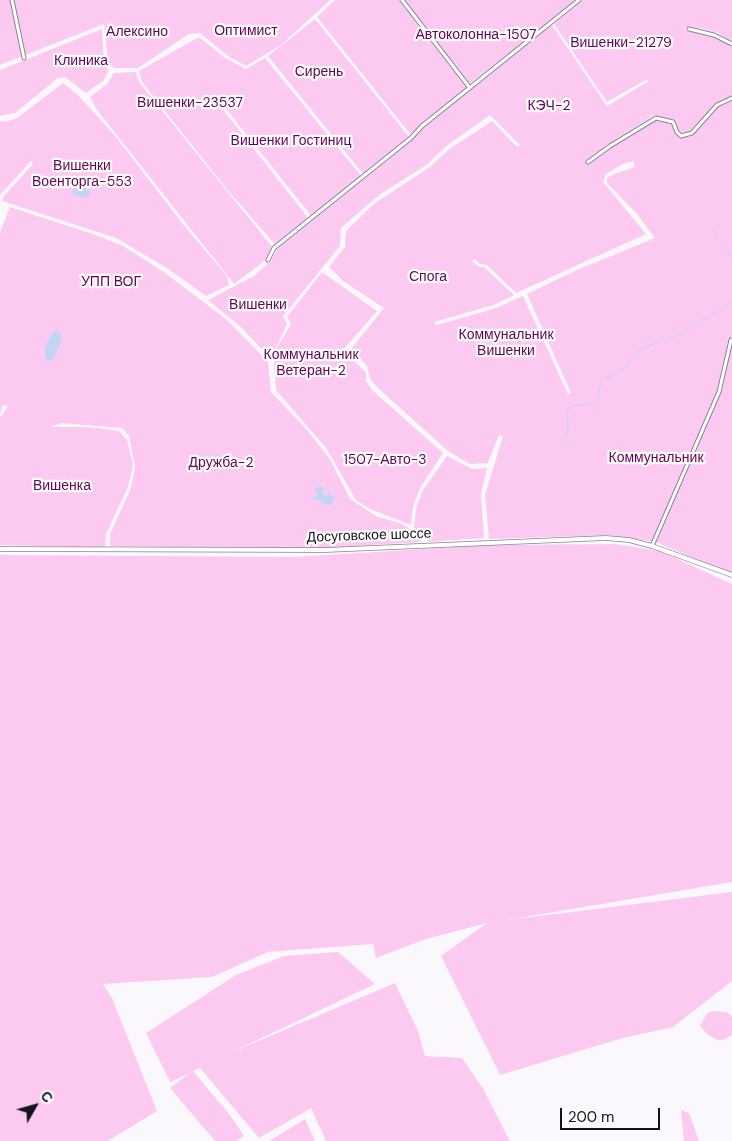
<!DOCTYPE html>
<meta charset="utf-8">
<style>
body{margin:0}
#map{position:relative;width:732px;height:1141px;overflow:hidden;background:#faf8fd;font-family:"DM Sans",sans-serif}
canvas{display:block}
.north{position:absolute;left:10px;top:1081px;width:50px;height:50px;-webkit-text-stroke:4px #fff;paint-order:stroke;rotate:52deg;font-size:14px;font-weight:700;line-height:20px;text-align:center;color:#14121a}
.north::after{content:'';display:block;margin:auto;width:18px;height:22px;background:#14121a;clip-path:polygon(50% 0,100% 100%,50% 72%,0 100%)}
.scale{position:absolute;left:560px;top:1108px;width:100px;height:22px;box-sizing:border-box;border:2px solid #14121a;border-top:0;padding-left:6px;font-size:15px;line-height:18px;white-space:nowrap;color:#14121a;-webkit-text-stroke:4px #fff;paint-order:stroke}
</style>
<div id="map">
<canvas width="732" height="1141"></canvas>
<div class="north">С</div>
<div class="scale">200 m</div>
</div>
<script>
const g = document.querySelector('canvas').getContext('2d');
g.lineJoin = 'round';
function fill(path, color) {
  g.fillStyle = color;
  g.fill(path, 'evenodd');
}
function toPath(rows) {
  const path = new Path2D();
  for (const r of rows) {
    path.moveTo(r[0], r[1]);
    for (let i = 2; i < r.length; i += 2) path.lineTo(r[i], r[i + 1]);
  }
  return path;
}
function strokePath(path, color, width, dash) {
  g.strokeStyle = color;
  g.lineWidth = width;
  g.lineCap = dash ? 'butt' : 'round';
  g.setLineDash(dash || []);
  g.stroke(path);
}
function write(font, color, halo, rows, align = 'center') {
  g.font = font + ' "DM Sans",sans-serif';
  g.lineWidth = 4.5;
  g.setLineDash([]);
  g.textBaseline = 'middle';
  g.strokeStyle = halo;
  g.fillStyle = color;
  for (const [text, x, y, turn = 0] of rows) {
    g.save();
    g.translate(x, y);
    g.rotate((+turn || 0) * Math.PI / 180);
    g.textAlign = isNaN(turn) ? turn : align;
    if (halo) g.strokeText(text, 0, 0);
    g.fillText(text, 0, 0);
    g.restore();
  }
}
fill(toPath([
 [0,0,330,0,281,45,246,66,228,56,200,33,189,34,138,68,114,68,108,62,104,24,0,65],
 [335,0,401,0,468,87,410,134,317,17],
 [404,0,578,0,469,84],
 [583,0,732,0,732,42,718,33,701,28,687,27,685,30,720,39,732,47,732,96,717,103,692,131,684,134,679,131,676,122,654,115,608,144,585,163,587,165,614,144,655,119,673,125,676,135,680,137,693,134,719,105,732,100,732,575,656,542,609,535,489,539,485,495,503,436,499,435,488,463,470,464,448,451,378,388,370,379,367,366,351,349,384,308,343,281,329,267,345,247,346,231,375,203,430,167,448,150,492,121,517,147,520,145,490,115,445,147,428,164,379,195,341,228,340,246,283,316,287,324,271,359,241,327,208,300,254,276,271,261,277,249,411,141,418,131,552,25,607,106,649,81,646,80,607,102,554,24],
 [633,161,635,167,614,174,607,178,607,183,637,214,655,238,577,270,527,294,571,393,568,394,523,296,496,308,437,325,434,322,494,305,514,295,484,267,480,267,472,262,475,259,480,264,487,265,516,293,646,234,603,182,606,174,623,164],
 [315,19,409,137,363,174,268,56],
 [102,29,104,63,109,71,103,81,86,93,65,77,58,78,15,113,0,116,0,70],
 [199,37,225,58,246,69,265,58,362,177,312,217,216,96,213,97,309,219,275,244,229,192,142,82,139,71],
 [136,72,139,82,273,248,267,259,234,284,97,110,90,97,107,84,114,73],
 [63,83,78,95,116,137,186,228,227,276,229,285,206,296,167,268,116,238,2,201,4,196,33,164,31,161,0,195,0,121,5,122,17,118],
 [10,207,93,234,123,246,164,272,227,320,268,362,271,392,307,430,330,459,350,499,376,516,402,524,415,532,421,542,304,549,110,546,110,534,131,488,135,467,129,436,122,428,61,423,51,427,88,427,119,431,127,440,133,465,128,487,106,534,105,548,0,545,0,418,8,406,3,405,0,413,0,232],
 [322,272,377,311,344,349,366,373,366,381,373,391,443,453,420,488,413,507,411,525,370,509,356,500,326,448,276,390,274,364,278,346,291,324,287,317],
 [447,456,472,469,487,468,481,494,484,538,429,542,414,528,416,508,423,490],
 [616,544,660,551,732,584,732,882,507,920,732,892,732,981,673,1027,623,1038,500,1075,441,956,487,923,426,939,376,958,373,944,268,952,212,977,103,984,112,998,157,1111,108,1141,0,1141,0,555,294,557,487,545],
 [338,952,375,984,230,1053,395,983,418,1031,425,1056,462,1058,482,1087,510,1141,326,1141,311,1108,259,1138,200,1068,193,1071,230,1115,244,1136,237,1141,215,1141,170,1088,190,1073,170,1082,146,1033,236,975,284,956],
 [713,1011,727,1012,732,1017,732,1035,723,1040,717,1040,708,1035,700,1026,707,1013],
 [681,1110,689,1113,699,1141,684,1141],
 [305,1119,315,1141,269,1141]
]), '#fccaf1');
fill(toPath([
 [75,185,89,190,90,194,83,198,75,195,72,192],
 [57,329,62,335,59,347,52,361,47,360,44,352,49,338],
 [320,486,325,489,322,492,324,494,328,495,329,492,335,499,330,506,312,498,318,496,315,488]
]), '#c2d5f6');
strokePath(toPath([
 [712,230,732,258],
 [563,443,568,427,567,411,571,406,591,404,598,400,601,379,617,374,621,368,626,368,638,350,680,334,732,302]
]), '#c2d5f6', 1);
const minor = toPath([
 [12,0,24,58],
 [402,0,470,88],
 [689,29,714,35,732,44],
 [588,162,610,146,656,118,673,122,677,132,681,136,692,133,717,105,732,98],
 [268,260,274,248,411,138,422,126,579,0],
 [652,546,719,392,731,340]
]);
const secondary = toPath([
 [0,549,325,550,606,538,629,540,652,546,732,575]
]);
strokePath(minor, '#888298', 5);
strokePath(secondary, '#888298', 5.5);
strokePath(minor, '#fff', 3);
strokePath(secondary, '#fff', 4);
write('14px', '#65005b', '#fff', [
 ["Оптимист",246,31],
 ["Алексино",137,32],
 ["Автоколонна-1507",476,35],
 ["Вишенки-21279",621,43],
 ["Клиника",81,61],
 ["Сирень",319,72],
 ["Вишенки-23537",190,103],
 ["КЭЧ-2",549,106],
 ["Вишенки Гостиниц",291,141],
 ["Вишенки",82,166],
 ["Военторга-553",82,182],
 ["Спога",428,277],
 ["УПП ВОГ",111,282],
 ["Вишенки",258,305],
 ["Коммунальник",506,335],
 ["Вишенки",506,351],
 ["Коммунальник",311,355],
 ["Ветеран-2",311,371],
 ["Коммунальник",656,458],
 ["1507-Авто-3",385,460],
 ["Дружба-2",221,463],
 ["Вишенка",62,486]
]);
write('14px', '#14121a', '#fff', [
 ["Досуговское шоссе",369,536,-2]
]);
</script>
